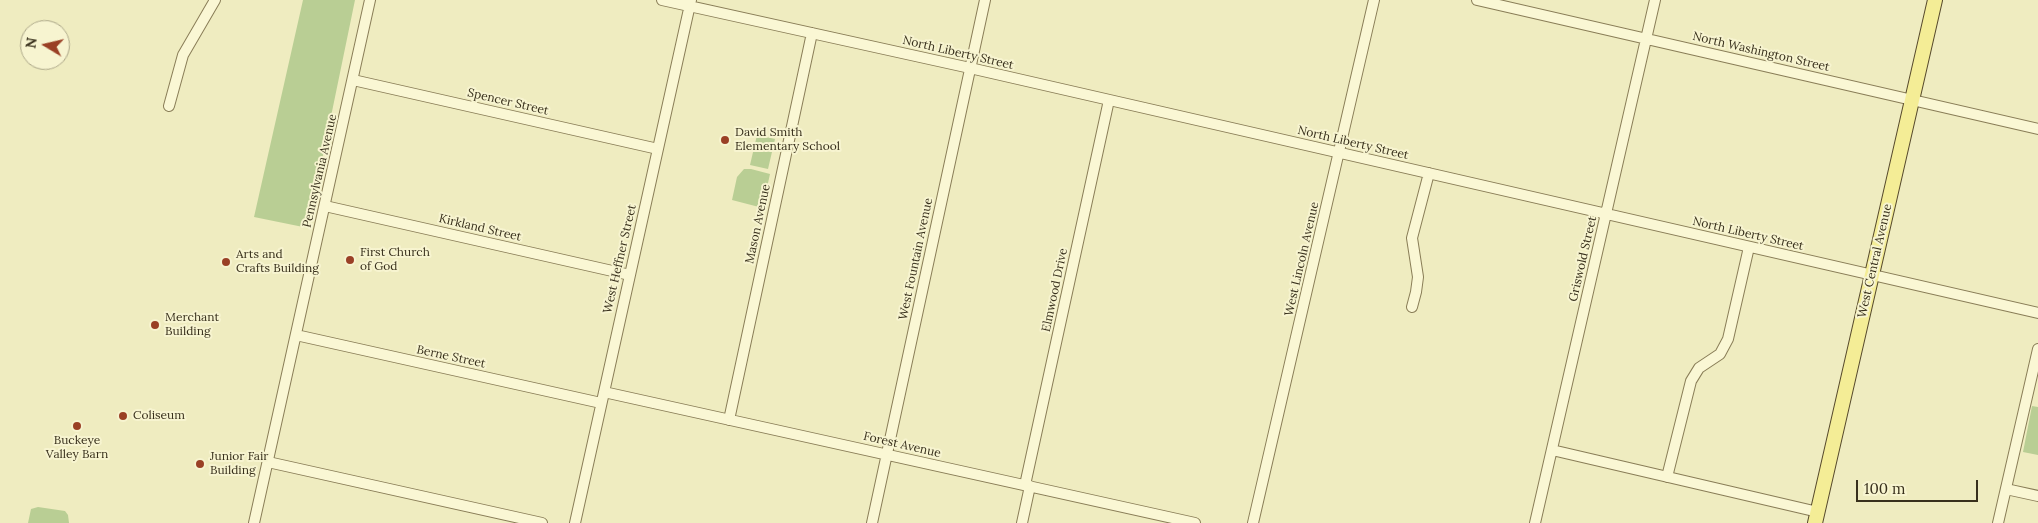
<!DOCTYPE html>
<style>
body{margin:0}
#map{position:relative;width:2038px;height:523px;overflow:hidden;background:#efecc0;font-family:Lora,serif}
canvas{display:block}
.north{position:absolute;left:20px;top:20px;width:50px;height:50px;box-sizing:border-box;background:#f7f4d0;border:1px solid #aba688;border-radius:50%;rotate:279deg;font-size:14px;font-weight:700;line-height:20px;text-align:center;color:#38301c}
.north::after{content:'';display:block;margin:auto;width:18px;height:22px;background:#9a4025;clip-path:polygon(50% 0,100% 100%,50% 72%,0 100%)}
.scale{position:absolute;left:1856px;top:480px;width:122px;height:22px;box-sizing:border-box;border:2px solid #38301c;border-top:0;padding-left:6px;font-size:15px;line-height:18px;white-space:nowrap;color:#38301c;-webkit-text-stroke:4px #f7f4d0;paint-order:stroke}
</style>
<div id="map">
<canvas width="2038" height="523"></canvas>
<div class="north">N</div>
<div class="scale">100 m</div>
</div>
<script>
const g = document.querySelector('canvas').getContext('2d');
g.lineJoin = 'round';
function fill(path, color) {
  g.fillStyle = color;
  g.fill(path, 'evenodd');
}
function toPath(rows) {
  const path = new Path2D();
  for (const r of rows) {
    path.moveTo(r[0], r[1]);
    for (let i = 2; i < r.length; i += 2) path.lineTo(r[i], r[i + 1]);
  }
  return path;
}
function strokePath(path, color, width, dash) {
  g.strokeStyle = color;
  g.lineWidth = width;
  g.lineCap = dash ? 'butt' : 'round';
  g.setLineDash(dash || []);
  g.stroke(path);
}
function write(font, color, halo, rows, align = 'center') {
  g.font = font + ' Lora,serif';
  g.lineWidth = 4;
  g.setLineDash([]);
  g.textBaseline = 'middle';
  g.strokeStyle = halo;
  g.fillStyle = color;
  for (const [text, x, y, turn = 0] of rows) {
    g.save();
    g.translate(x, y);
    g.rotate((+turn || 0) * Math.PI / 180);
    g.textAlign = isNaN(turn) ? turn : align;
    if (halo) g.strokeText(text, 0, 0);
    g.fillText(text, 0, 0);
    g.restore();
  }
}
fill(toPath([
 [303,0,355,0,308,228,254,217],
 [757,135,775,139,768,169,750,165],
 [744,169,751,169,770,174,766,192,762,192,759,207,732,200,737,177],
 [2032,406,2038,407,2038,455,2023,452],
 [38,507,65,511,68,515,69,523,28,523,31,509]
]), '#b9ce94');
const minor = toPath([
 [662,0,970,68,2038,313],
 [1477,0,2038,129],
 [353,80,658,149],
 [169,106,183,55,215,0],
 [325,206,630,275],
 [1412,307,1416,292,1418,277,1412,238,1429,173],
 [296,335,601,403],
 [604,392,1195,523],
 [729,420,812,33],
 [1552,450,1818,512],
 [268,462,542,523],
 [1667,477,1691,381,1699,368,1720,354,1728,339,1749,247],
 [1025,485,1109,100],
 [2006,489,2038,496],
 [254,523,370,0],
 [575,523,691,0],
 [872,523,985,0],
 [1022,523,1030,486],
 [1253,523,1374,0],
 [1535,523,1655,0],
 [1998,523,2038,349]
]);
const major = toPath([
 [1815,523,1935,0]
]);
strokePath(minor, '#897d57', 12);
strokePath(major, '#574a2c', 16);
strokePath(minor, '#faf7d4', 10);
strokePath(major, '#f4ed96', 14);
for (const [x, y, r, color] of [
 [725,140,5,"#9a4025"],
 [350,260,5,"#9a4025"],
 [226,262,5,"#9a4025"],
 [155,325,5,"#9a4025"],
 [123,416,5,"#9a4025"],
 [77,426,5,"#9a4025"],
 [200,464,5,"#9a4025"]
]) {
  const dot = new Path2D();
  dot.arc(x, y, r, 0, 2 * Math.PI);
  g.fillStyle = color;
  g.fill(dot);
  strokePath(dot, '#f7f4d0', 2);
}
write('12px', '#38301c', '#f7f4d0', [
 ["North Washington Street",1761,52,13],
 ["North Liberty Street",958,53,13],
 ["Spencer Street",508,102,13],
 ["North Liberty Street",1353,143,13],
 ["Pennsylvania Avenue",320,171,-77],
 ["Mason Avenue",758,224,-78],
 ["Kirkland Street",480,228,13],
 ["North Liberty Street",1748,234,13],
 ["West Heffner Street",620,259,-77],
 ["West Fountain Avenue",916,259,-78],
 ["West Lincoln Avenue",1302,259,-77],
 ["Griswold Street",1583,259,-77],
 ["West Central Avenue",1875,261,-77],
 ["Elmwood Drive",1055,290,-78],
 ["Berne Street",451,357,12],
 ["Forest Avenue",902,445,13]
]);
write('12px', '#38301c', '#f7f4d0', [
 ["David Smith",735,133],
 ["Elementary School",735,147],
 ["First Church",360,253],
 ["of God",360,267],
 ["Arts and",236,255],
 ["Crafts Building",236,269],
 ["Merchant",165,318],
 ["Building",165,332],
 ["Coliseum",133,416],
 ["Buckeye",77,441,"center"],
 ["Valley Barn",77,455,"center"],
 ["Junior Fair",210,457],
 ["Building",210,471]
], 'left');
</script>
